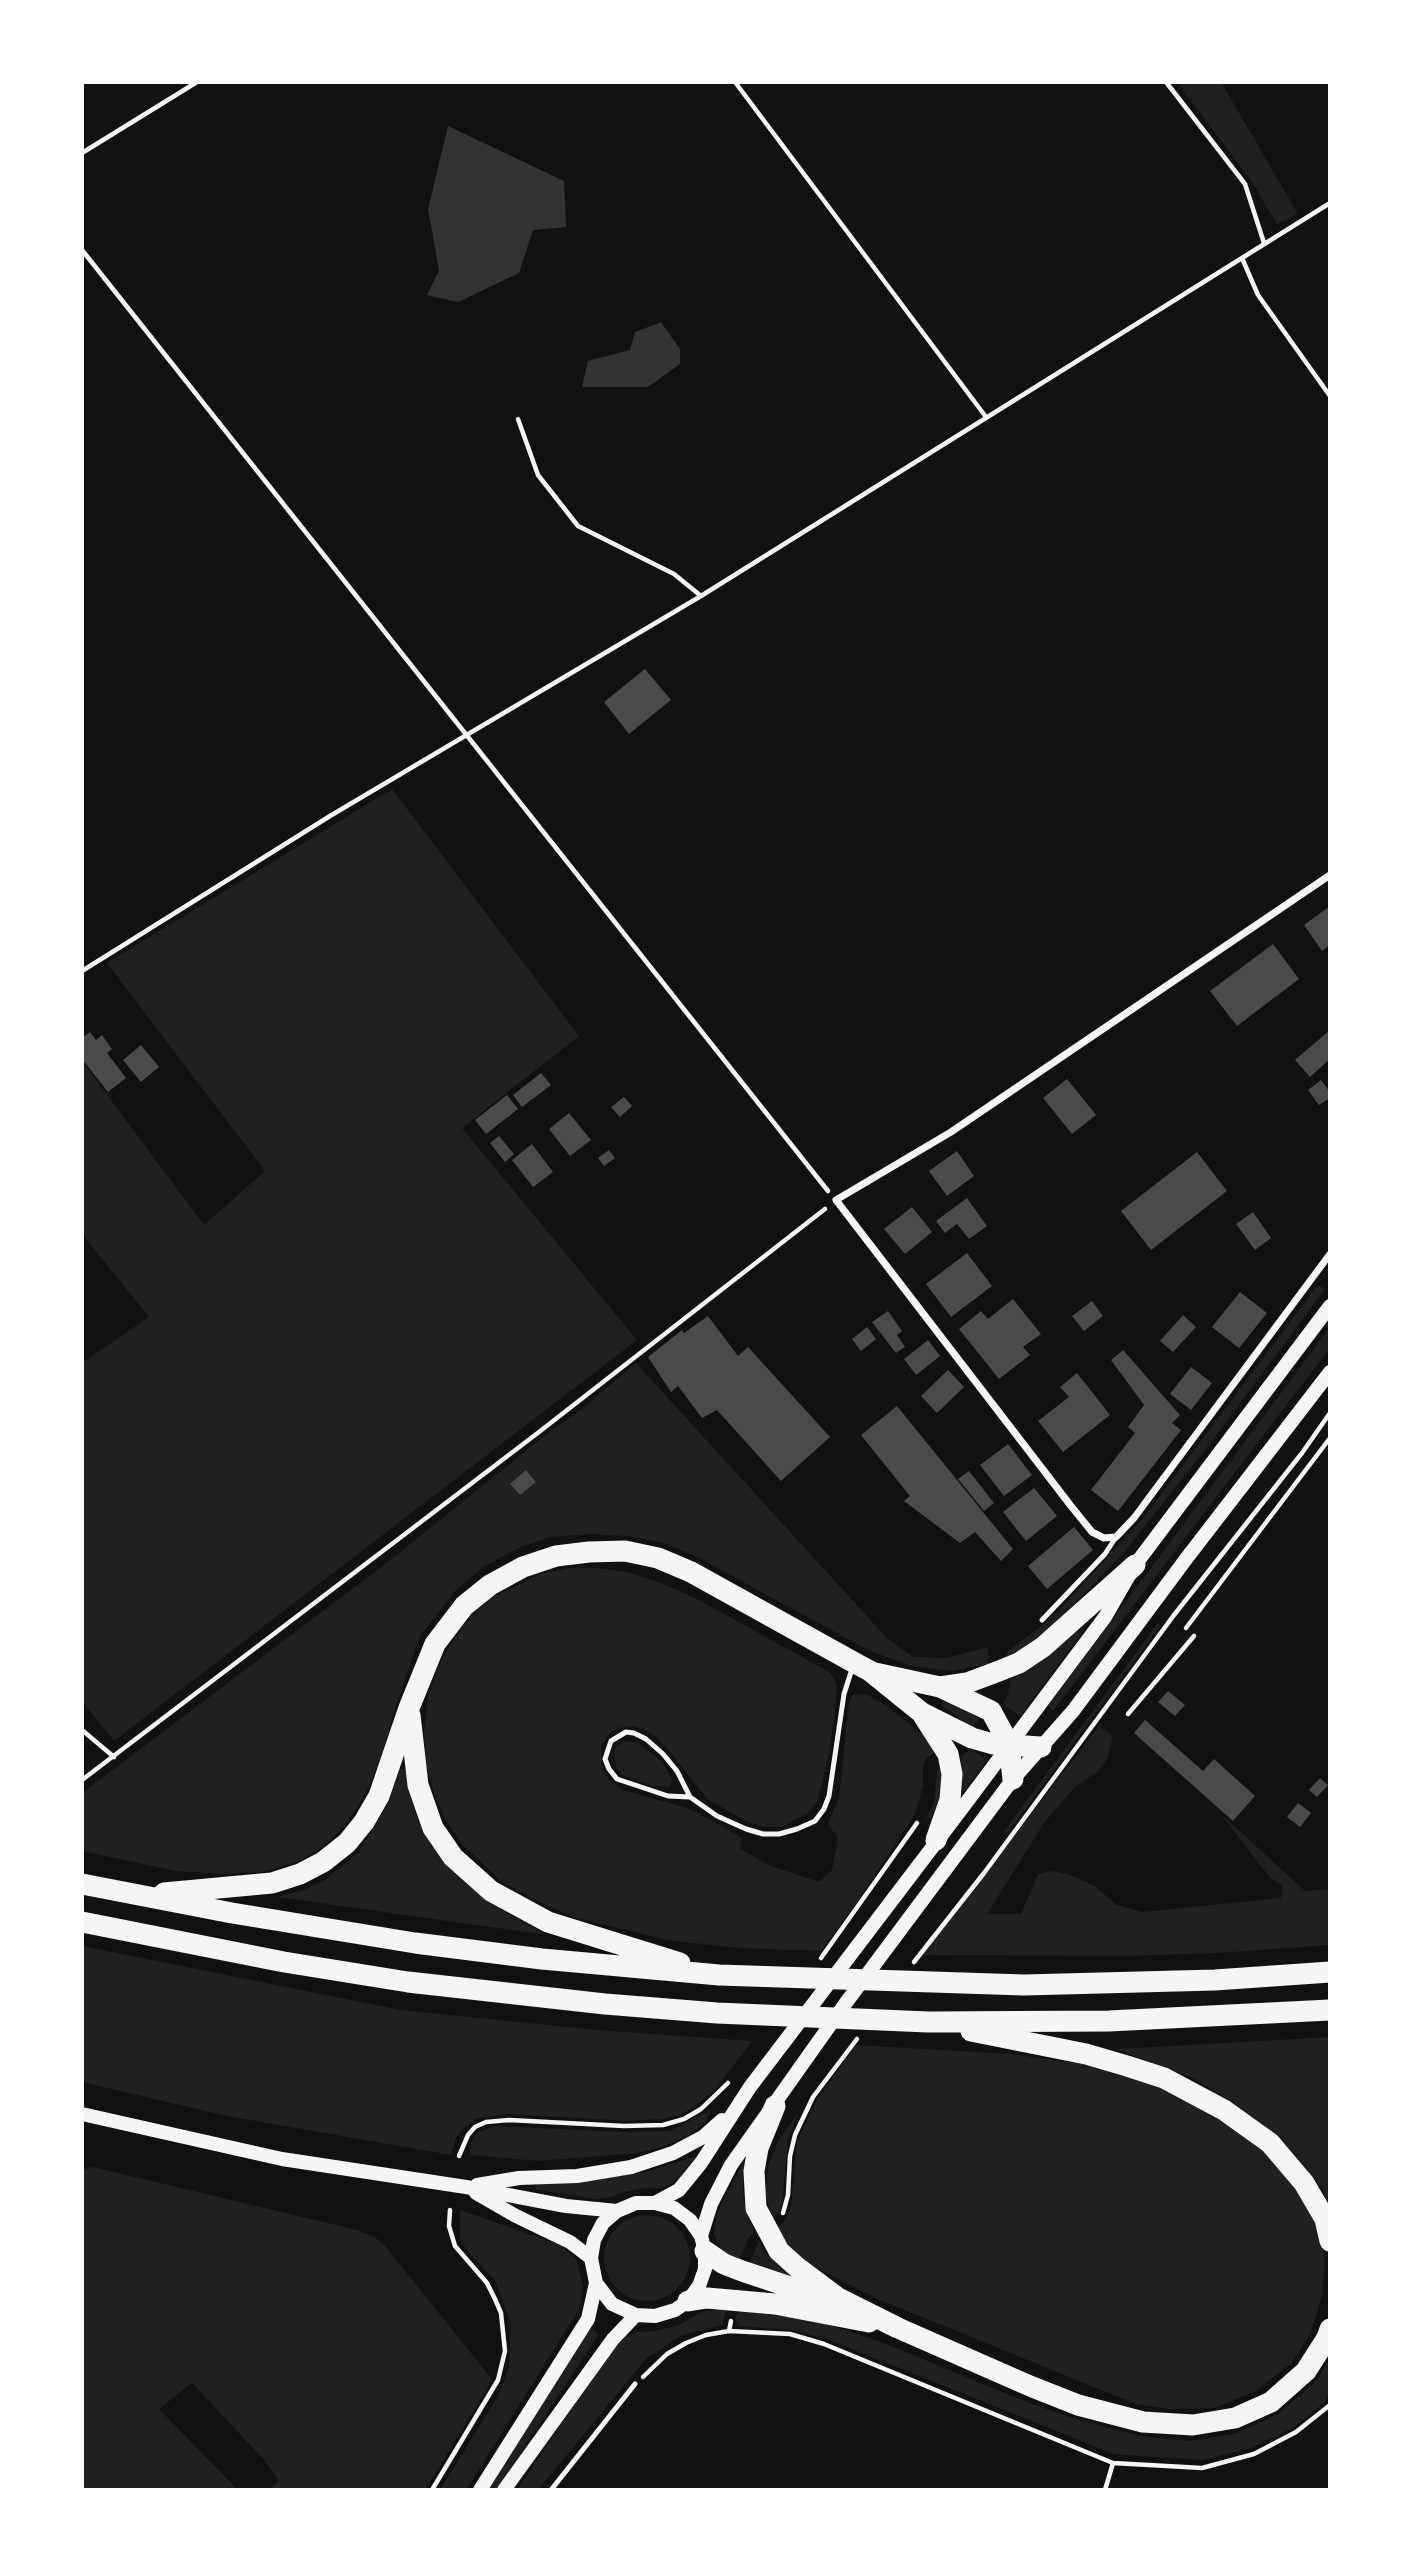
<!DOCTYPE html>
<style>
body{margin:0}
#map{position:relative;width:1412px;height:2572px;overflow:hidden;background:#111;font-family:Cabin,sans-serif}
canvas{display:block}
.frame{position:absolute;inset:0;border:84px solid #fff;pointer-events:none}
</style>
<div id="map">
<canvas width="1412" height="2572"></canvas>
<div class="frame"></div>
</div>
<script>
const g = document.querySelector('canvas').getContext('2d');
g.lineJoin = 'round';
function fill(path, color) {
  g.fillStyle = color;
  g.fill(path, 'evenodd');
}
function toPath(rows) {
  const path = new Path2D();
  for (const r of rows) {
    if (r.length === 3) {
      path.moveTo(r[0] + r[2], r[1]);
      path.arc(r[0], r[1], r[2], 0, 2 * Math.PI);
      continue;
    }
    path.moveTo(r[0], r[1]);
    for (let i = 2; i < r.length; i += 2) path.lineTo(r[i], r[i + 1]);
  }
  return path;
}
function strokePath(path, color, width, dash) {
  g.strokeStyle = color;
  g.lineWidth = width;
  g.lineCap = dash ? 'butt' : 'round';
  g.setLineDash(dash || []);
  g.stroke(path);
}
fill(toPath([
 [1177,82,1221,82,1298,214,1277,224,1252,182],
 [392,789,579,1036,462,1128,637,1340,114,1741,82,1701,82,1363,149,1317,82,1234,82,1061,204,1225,265,1171,107,963],
 [1318,1285,1325,1289,1210,1444,1121,1556,1063,1616,1019,1652,1004,1659,1009,1650,1052,1618,1144,1517],
 [1330,1327,1330,1348,1053,1711,1048,1706],
 [636,1363,886,1637,913,1657,947,1658,988,1647,989,1664,952,1671,910,1666,868,1650,699,1558,664,1543,626,1536,589,1534,551,1537,521,1547,483,1567,455,1591,420,1636,396,1705,381,1758,366,1793,345,1826,323,1847,298,1862,261,1872,224,1874,176,1871,82,1851,82,1793,388,1562,543,1437,583,1408],
 [570,1568,594,1568,627,1572,661,1583,697,1599,829,1672,835,1680,837,1686,835,1711,829,1754,818,1800,809,1812,782,1827,764,1827,746,1821,707,1799,671,1753,657,1738,645,1730,633,1726,618,1728,608,1735,601,1746,602,1768,609,1780,623,1790,684,1807,715,1822,742,1838,740,1849,771,1866,819,1882,832,1870,838,1838,828,1824,839,1798,847,1721,849,1701,853,1695,866,1694,885,1705,928,1738,937,1751,926,1759,923,1766,923,1786,915,1814,857,1902,821,1951,737,1948,667,1940,574,1917,531,1898,502,1882,464,1846,446,1821,435,1796,426,1764,424,1733,428,1696,441,1660,465,1623,491,1598,543,1573],
 [1158,1623,1161,1625,1007,1834,1004,1831],
 [1078,1630,1082,1633,1020,1716,1003,1704,1008,1695,1010,1680,1044,1660],
 [944,1700,981,1717,973,1728,941,1705],
 [1099,1726,1113,1736,1107,1759,1097,1772,1076,1786,1044,1823,987,1914,1021,1914,1038,1874,1051,1871,1068,1874,1095,1886,1117,1905,1142,1912,1281,1898,1283,1886,1272,1879,1260,1865,1220,1813,1305,1891,1330,1889,1330,1945,1218,1953,1127,1956,923,1955],
 [625,1741,638,1743,661,1761,672,1779,670,1787,652,1786,622,1775,616,1768,614,1751,616,1746],
 [971,1749,987,1760,963,1792,961,1757],
 [941,1767,942,1787,939,1800,931,1817,926,1818,934,1802,937,1771],
 [399,1769,407,1769,416,1816,431,1845,462,1878,505,1912,547,1935,277,1897,304,1890,326,1879,359,1852,390,1800],
 [82,1946,401,2010,597,2030,752,2041,713,2092,683,2114,663,2119,627,2121,509,2114,477,2118,463,2129,456,2138,451,2155,227,2116,82,2082],
 [1330,2037,1330,2207,1321,2187,1295,2154,1258,2120,1225,2097,1192,2078,1116,2049],
 [856,2045,1012,2054,1095,2066,1162,2085,1224,2117,1267,2150,1300,2190,1317,2224,1325,2260,1322,2296,1311,2332,1293,2362,1256,2391,1214,2408,1169,2409,1136,2404,880,2300,818,2269,797,2253,776,2230,786,2219,791,2208,797,2141,818,2098],
 [712,2110,704,2124,687,2136,662,2147,638,2153,539,2161,469,2155,473,2138,480,2132,496,2126,624,2132,669,2131],
 [798,2113,788,2140,782,2202,780,2210,772,2220,766,2195,768,2167,778,2141],
 [697,2156,673,2183,661,2188,646,2188,624,2192,612,2197,595,2199,535,2189,537,2185,646,2172],
 [742,2165,744,2167,743,2192,745,2208,754,2232,748,2239,739,2260,722,2251,714,2234,716,2217,722,2202],
 [93,2167,357,2230,376,2238,385,2246,491,2378,487,2389,425,2490,268,2490,279,2481,266,2462,192,2383,159,2409,238,2490,82,2490,82,2170],
 [460,2210,561,2245,577,2261,583,2288,580,2308,466,2490,440,2490,498,2396,509,2367,511,2324,495,2280,467,2251,460,2237],
 [647,2258,43],
 [759,2241,766,2254,795,2278,749,2264],
 [726,2310,722,2325,682,2335,646,2359,538,2490,517,2490,613,2346,622,2337,637,2332,656,2331,679,2325,704,2311],
 [740,2311,813,2319,886,2344,1022,2400,1072,2418,1140,2436,1191,2441,1238,2433,1278,2414,1316,2381,1330,2358,1330,2394,1324,2403,1293,2428,1252,2448,1202,2460,1114,2454,827,2339,792,2330,739,2326,735,2317],
 [590,2328,599,2334,496,2490,486,2490]
]), '#202020');
fill(toPath([
 [448,126,564,181,566,227,533,230,519,273,458,302,427,295,439,271,428,209],
 [661,322,680,349,680,364,648,387,582,387,588,361,630,350,635,332]
]), '#333');
fill(toPath([
 [645,669,671,700,629,734,604,702],
 [1330,906,1330,945,1322,951,1304,925],
 [1273,944,1299,979,1237,1026,1210,991],
 [1329,1031,1330,1059,1310,1077,1295,1060],
 [90,1032,96,1040,102,1035,112,1049,107,1053,126,1078,108,1092,82,1059,82,1038],
 [141,1045,159,1067,141,1082,123,1060],
 [541,1073,551,1085,522,1107,513,1095],
 [1067,1079,1096,1115,1072,1134,1043,1098],
 [1321,1080,1330,1092,1330,1098,1319,1105,1308,1090],
 [507,1095,518,1109,486,1134,475,1120],
 [624,1097,632,1106,620,1117,611,1107],
 [569,1113,591,1140,570,1156,549,1129],
 [499,1136,514,1154,505,1162,490,1143],
 [532,1144,553,1172,533,1187,512,1160],
 [609,1150,615,1158,604,1166,598,1158],
 [957,1151,974,1176,947,1196,929,1171],
 [1197,1152,1227,1191,1151,1250,1121,1211],
 [967,1198,987,1226,969,1239,957,1224,945,1233,936,1221],
 [912,1207,932,1232,905,1254,884,1229],
 [1253,1212,1271,1238,1255,1250,1236,1224],
 [967,1253,992,1286,951,1317,926,1284],
 [1240,1292,1267,1313,1239,1348,1212,1327],
 [1013,1299,1041,1334,1023,1347,1030,1355,999,1379,959,1329,981,1311,988,1319],
 [1092,1301,1103,1316,1084,1331,1072,1316],
 [888,1311,902,1331,897,1335,905,1347,896,1353,872,1322],
 [1183,1315,1196,1327,1173,1352,1160,1341],
 [708,1316,738,1356,748,1347,830,1437,781,1481,717,1410,702,1418,678,1386,671,1392,648,1357,682,1330,684,1333],
 [867,1327,876,1339,861,1351,852,1339],
 [928,1340,940,1356,916,1375,904,1359],
 [1123,1350,1180,1415,1172,1423,1181,1430,1118,1511,1091,1490,1135,1433,1128,1427,1144,1405,1111,1360],
 [1191,1367,1212,1383,1191,1410,1170,1394],
 [948,1370,964,1387,937,1413,921,1396],
 [1077,1373,1110,1415,1063,1452,1038,1421,1069,1397,1060,1387],
 [897,1406,1013,1549,1001,1561,975,1532,960,1543,904,1501,910,1496,861,1435],
 [1008,1444,1032,1475,1004,1496,980,1465],
 [526,1470,536,1482,520,1495,510,1484],
 [969,1471,994,1503,984,1511,958,1479],
 [1034,1488,1057,1516,1026,1541,1003,1512],
 [1074,1527,1093,1550,1047,1589,1028,1566],
 [1168,1691,1185,1705,1175,1716,1158,1702],
 [1145,1720,1203,1771,1214,1759,1255,1796,1233,1821,1134,1733],
 [1320,1778,1328,1785,1317,1797,1309,1790],
 [1298,1803,1311,1813,1300,1827,1287,1817]
]), '#4a4a4a');
strokePath(toPath([
 [735,82,986,417],
 [1166,82,1245,184,1264,243],
 [82,153,197,82],
 [82,250,828,1191],
 [1242,258,1258,295,1330,396],
 [518,419,538,475,578,526,674,574,701,596],
 [82,971,330,816,701,596,1330,203],
 [1186,1628,1330,1438],
 [1128,1714,1194,1636],
 [82,1730,114,1757],
 [82,1780,539,1432,825,1209],
 [821,1958,917,1823],
 [914,1962,984,1873,1174,1615,1302,1453,1330,1413],
 [459,2156,468,2135,475,2127,486,2122,509,2120,624,2126,663,2125,684,2119,701,2109,728,2083],
 [783,2213,788,2195,790,2156,795,2135,813,2097,857,2039],
 [729,2331,790,2334,824,2344,1113,2463,1202,2468,1254,2454,1296,2432,1330,2405],
 [643,2377,667,2354,686,2343,706,2335,729,2331,731,2321],
 [432,2490,498,2380,505,2351,501,2313,495,2299,487,2283,455,2246,449,2226,450,2210],
 [1105,2490,1113,2463]
]), '#f5f5f5', 4.5);
strokePath(toPath([
 [1042,1620,1105,1554,1116,1537],
 [690,1797,677,1771,663,1754,646,1739,634,1733,626,1732,611,1741,605,1759,609,1769,617,1779,668,1796,690,1797,717,1816,746,1829,763,1834,779,1834,797,1829,815,1821,824,1809,829,1796,844,1694,852,1669],
 [551,2490,635,2384]
]), '#f5f5f5', 5);
strokePath(toPath([
 [1330,875,951,1132,836,1200,1071,1506,1092,1532,1104,1538,1116,1537,1134,1518,1330,1254]
]), '#f5f5f5', 7);
strokePath(toPath([
 [82,2114,282,2159,466,2187,566,2206,617,2211],
 [477,2185,519,2178,577,2176,631,2167,673,2153,703,2137,722,2120],
 [476,2193,516,2216,570,2242,591,2258],
 [655,2203,679,2190,701,2163,750,2087,963,1807,1105,1617,1135,1565,1330,1306],
 [701,2236,711,2204,731,2165,845,2004,1013,1779,1073,1711,1186,1559,1330,1372],
 [480,2490,588,2319,596,2283,591,2258,594,2240,603,2223,617,2211,636,2203,655,2203,674,2208,690,2220,701,2236,705,2251,705,2269,699,2286,688,2301,675,2310,655,2316,636,2315,612,2304,596,2283],
 [504,2490,613,2339,636,2315]
]), '#f5f5f5', 14);
strokePath(toPath([
 [875,1673,940,1687,967,1683,999,1671,1019,1663,1043,1647,1135,1565],
 [940,1687,991,1711,1009,1744,1013,1779],
 [410,1715,418,1785,433,1828,453,1857,491,1891,548,1922,680,1963],
 [923,1715,948,1754,952,1774,950,1800,936,1840],
 [82,1884,232,1913,415,1943,542,1959,719,1975,1024,1985,1215,1980,1330,1972],
 [164,1893,272,1883,300,1874,323,1862,347,1843,364,1822,379,1796,409,1708,435,1644,464,1606,490,1585,523,1567,556,1556,589,1552,625,1551,658,1558,691,1572,855,1663,870,1671,922,1713,972,1738,993,1744,1041,1747],
 [82,1922,284,1962,408,1982,605,2004,717,2013,928,2022,1109,2021,1330,2010],
 [971,2031,1086,2054,1127,2066,1164,2078,1224,2110,1270,2143,1304,2183,1325,2219,1330,2241],
 [775,2106,758,2148,754,2171,756,2208,779,2251,798,2268,838,2298,898,2328,1030,2386,1078,2405,1143,2422,1193,2425,1235,2418,1271,2402,1306,2371,1327,2338,1330,2329],
 [705,2251,724,2264,742,2271,787,2286,830,2296],
 [688,2301,707,2298,775,2304,869,2322]
]), '#f5f5f5', 21);
</script>
